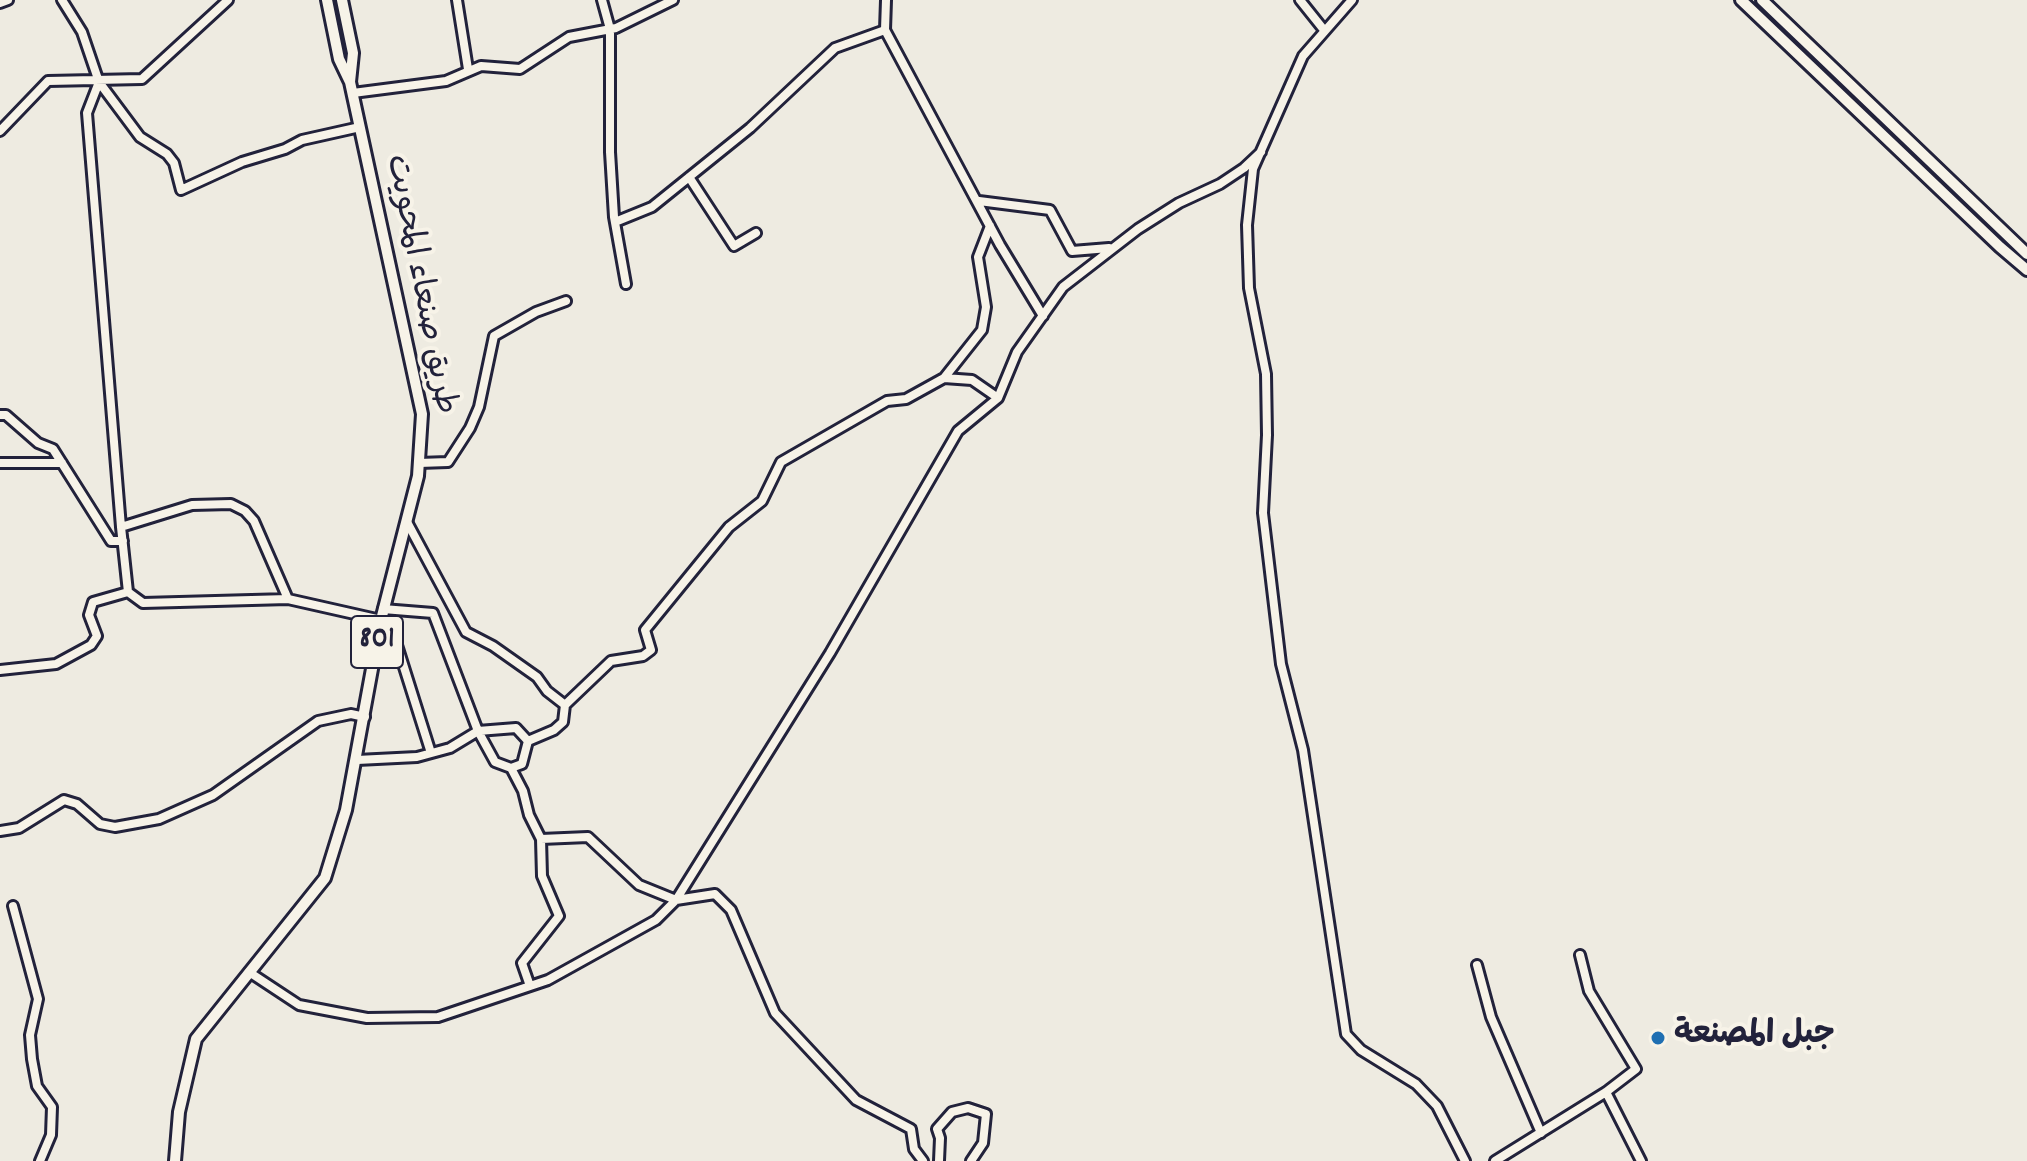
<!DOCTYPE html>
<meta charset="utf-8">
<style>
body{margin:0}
canvas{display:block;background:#eeebe1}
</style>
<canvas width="2027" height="1161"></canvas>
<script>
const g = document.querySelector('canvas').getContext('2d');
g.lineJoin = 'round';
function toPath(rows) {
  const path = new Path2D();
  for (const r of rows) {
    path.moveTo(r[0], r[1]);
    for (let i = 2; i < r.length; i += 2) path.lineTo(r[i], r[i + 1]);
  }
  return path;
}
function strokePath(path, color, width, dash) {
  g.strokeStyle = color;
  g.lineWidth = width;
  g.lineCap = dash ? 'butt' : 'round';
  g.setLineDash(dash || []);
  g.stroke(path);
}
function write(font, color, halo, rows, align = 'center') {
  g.font = font + ' Dekko,"Playpen Sans Arabic",sans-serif';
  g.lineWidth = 8;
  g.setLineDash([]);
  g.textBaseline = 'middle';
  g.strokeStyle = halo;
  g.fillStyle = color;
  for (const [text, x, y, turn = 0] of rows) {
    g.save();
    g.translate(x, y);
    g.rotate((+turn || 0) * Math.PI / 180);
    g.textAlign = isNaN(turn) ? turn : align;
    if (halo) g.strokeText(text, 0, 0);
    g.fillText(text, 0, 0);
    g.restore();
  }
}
const minor = toPath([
 [62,0,82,32,99,82,140,137,167,154,174,163,181,190,242,162,285,149,302,140,360,127],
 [457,0,468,69],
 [602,0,610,29,610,152,614,217,626,284],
 [886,0,885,30,1000,245,1043,316],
 [1300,0,1324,30],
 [1352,0,1303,56,1253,169,1247,225,1249,288,1266,374,1267,435,1263,513,1281,664,1303,750,1346,1034,1361,1050,1416,1084,1437,1106,1465,1161],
 [0,3,8,0],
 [99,82,87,113,121,527],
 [353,93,446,81,481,66,520,69,569,37,616,28,673,0],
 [0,131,48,81,142,79,228,0],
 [689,177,734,246,756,233],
 [979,201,1050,210,1072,251,1109,248],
 [615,222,652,207,750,128,835,48,885,30],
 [944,378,972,380,998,398],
 [0,415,6,415,38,443,53,449,111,541,123,541],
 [0,463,62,463],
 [419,463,448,462,470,428,479,407,494,336,536,312,566,301],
 [128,592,121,527,192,505,231,504,245,511,254,521,288,599,381,620],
 [383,609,433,613,478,731,495,762,511,768,522,764,528,741],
 [377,640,397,645,431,753],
 [0,670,56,664,91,645,97,636,89,615,93,602,128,592,143,603,288,599],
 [565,705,611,661,643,656,651,650,645,630,729,527,762,501,781,462,887,401,906,399,944,378,982,330,986,307,978,257,990,226],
 [357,760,417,757,450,748,478,731,516,728,528,741,554,730,563,722,565,705,547,691,537,677,493,646,466,632,407,522],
 [511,768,523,791,529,815,541,839,542,876,559,916,522,963,530,986],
 [0,831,19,828,64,800,77,804,100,824,115,827,159,819,213,795,318,721,351,714,365,717],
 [541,839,588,837,639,885,676,900,715,894,731,910,775,1013,856,1100,911,1129,914,1149,923,1161],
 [13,906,38,999,30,1035,32,1059,37,1086,52,1107,51,1135,40,1161],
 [1477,965,1491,1017,1541,1133],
 [249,972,299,1005,367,1018,438,1017,548,980,656,920,676,900,830,653,958,431,998,398,1017,352,1063,287,1138,229,1179,203,1220,184,1244,168,1261,152],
 [1606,1092,1641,1161],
 [939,1161,940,1138,937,1129,952,1112,968,1108,986,1114,983,1143,971,1161],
 [1495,1161,1606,1092,1636,1069,1589,991,1580,955]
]);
const major = toPath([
 [342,0,353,53,350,82],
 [1741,0,2000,247,2027,270],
 [1762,0,2027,254],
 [175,1161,179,1112,196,1039,325,878,346,810,381,620,418,476,422,414,350,82,339,59,327,0]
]);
strokePath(minor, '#22223b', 14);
strokePath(major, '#22223b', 16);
strokePath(minor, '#f7f3e8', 8);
strokePath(major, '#f7f3e8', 10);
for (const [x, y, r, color] of [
 [1658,1038,8,"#1f6fb2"]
]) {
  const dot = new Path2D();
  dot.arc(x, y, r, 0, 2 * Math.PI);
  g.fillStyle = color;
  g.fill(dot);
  strokePath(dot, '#f7f3e8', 3);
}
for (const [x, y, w] of [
 [377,642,52]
]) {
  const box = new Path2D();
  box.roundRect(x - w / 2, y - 26, w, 52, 6);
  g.fillStyle = '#f7f3e8';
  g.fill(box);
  strokePath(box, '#22223b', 2);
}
write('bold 30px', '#22223b', null, [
 ["801",377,642]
]);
write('32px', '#22223b', '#f7f3e8', [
 ["طريق صنعاء المحويت",418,285,79]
]);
write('bold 32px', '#22223b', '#f7f3e8', [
 ["جبل المصنعة",1674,1038]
], 'left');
</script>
